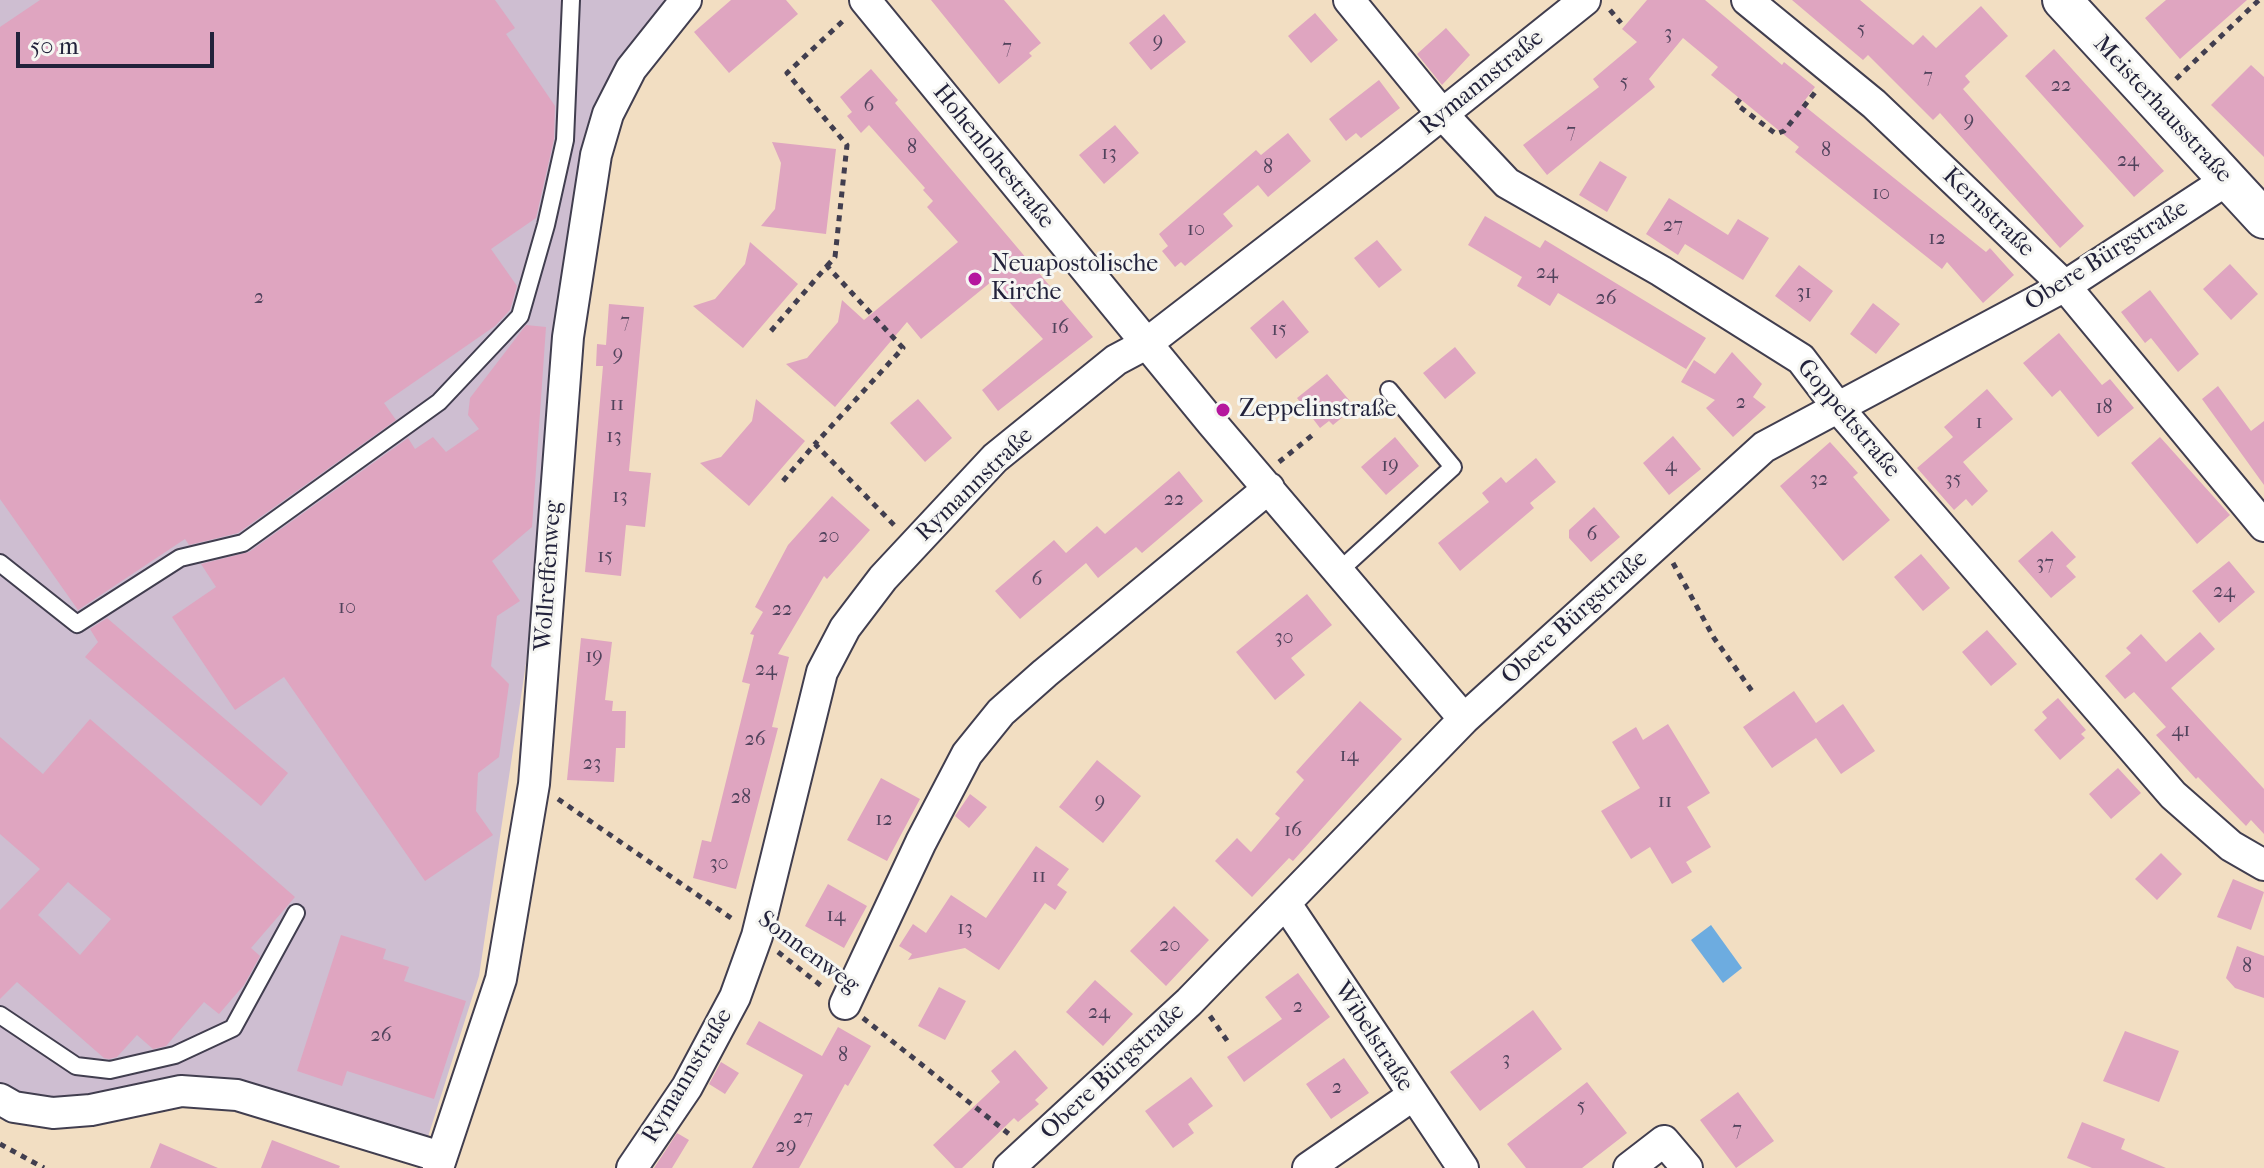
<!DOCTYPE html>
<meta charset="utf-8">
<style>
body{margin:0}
#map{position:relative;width:2264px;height:1168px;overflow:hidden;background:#f2dec2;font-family:"IM FELL French Canon",serif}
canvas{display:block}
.scale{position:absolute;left:16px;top:32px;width:198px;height:36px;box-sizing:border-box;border:4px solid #22223b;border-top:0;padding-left:10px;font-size:24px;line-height:28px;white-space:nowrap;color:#22223b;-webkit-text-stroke:6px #f6f6f2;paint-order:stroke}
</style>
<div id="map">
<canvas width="2264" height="1168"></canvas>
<div class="scale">50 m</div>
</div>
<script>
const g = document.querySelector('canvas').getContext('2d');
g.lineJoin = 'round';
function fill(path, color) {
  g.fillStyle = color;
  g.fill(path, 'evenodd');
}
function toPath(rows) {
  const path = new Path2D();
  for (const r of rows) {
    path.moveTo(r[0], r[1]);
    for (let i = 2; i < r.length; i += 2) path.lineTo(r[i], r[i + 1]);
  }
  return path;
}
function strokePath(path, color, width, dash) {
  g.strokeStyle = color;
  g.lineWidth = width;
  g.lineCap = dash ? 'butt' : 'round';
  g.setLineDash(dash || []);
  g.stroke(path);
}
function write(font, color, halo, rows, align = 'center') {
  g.font = font + ' "IM FELL French Canon",serif';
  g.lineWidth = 6;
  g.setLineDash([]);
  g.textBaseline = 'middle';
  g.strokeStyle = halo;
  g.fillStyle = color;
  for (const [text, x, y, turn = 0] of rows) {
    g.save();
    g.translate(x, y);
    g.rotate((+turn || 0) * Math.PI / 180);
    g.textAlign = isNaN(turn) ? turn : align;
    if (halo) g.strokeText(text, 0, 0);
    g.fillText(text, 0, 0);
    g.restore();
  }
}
fill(toPath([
 [0,0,690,0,608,118,479,976,426,1143,232,1091,88,1105,0,1092]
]), '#cebed1');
fill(toPath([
 [1711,925,1742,968,1723,983,1691,940]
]), '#6dace0');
fill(toPath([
 [40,0,495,0,515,28,506,34,555,106,554,139,536,218,491,249,517,286,510,310,495,326,384,403,396,420,238,533,189,545,185,539,78,610,0,499,0,27],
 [731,0,786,0,798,14,729,73,694,32],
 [931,0,1004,0,1041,43,1029,53,1032,56,999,84],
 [1647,0,1705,0,1782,65,1784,62,1815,87,1802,104,1986,252,1990,248,2014,275,1983,303,1947,262,1942,269,1795,152,1799,147,1711,75,1718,67,1683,38,1649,79,1655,87,1547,175,1523,145,1599,87,1593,79,1637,42,1622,29],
 [1792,0,1860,0,1913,45,1923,35,1936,48,1981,6,2008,36,1965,76,1970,82,1963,89,2084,226,2060,248,1940,113,1933,120,1868,55,1863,60],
 [2166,0,2247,0,2180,59,2145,18],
 [1315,13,1338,40,1311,63,1288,36],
 [1164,14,1186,42,1151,70,1129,43],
 [1446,28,1470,55,1442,85,1417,54],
 [2054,49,2164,171,2134,197,2025,76],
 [2251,65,2264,77,2264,157,2211,105],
 [871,69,898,100,895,103,1093,337,998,411,982,390,1043,339,991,282,921,339,907,322,835,407,786,364,807,358,838,322,842,300,864,320,958,242,927,207,933,201,923,190,925,188,869,125,861,133,847,116,852,112,840,97],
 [1379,80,1400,108,1361,138,1356,133,1346,141,1329,119],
 [1115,125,1139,153,1104,184,1079,155],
 [1288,133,1311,161,1268,197,1258,185,1223,214,1233,226,1185,266,1181,262,1175,267,1162,251,1168,246,1159,234,1256,150,1261,155],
 [772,142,836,149,826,234,761,226,775,209,781,163],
 [1600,161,1627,177,1607,212,1579,195],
 [1669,198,1728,235,1738,219,1769,238,1743,280,1685,244,1678,255,1646,234],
 [1485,216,1540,248,1545,240,1706,338,1686,369,1558,293,1550,306,1517,286,1522,277,1468,245],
 [1377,240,1402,270,1379,288,1354,258],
 [750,242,798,284,743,348,693,306,715,299,745,264],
 [2230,264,2258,294,2231,320,2203,289],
 [1799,265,1833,291,1810,322,1775,296],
 [2150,290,2199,354,2178,372,2151,338,2145,343,2121,312],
 [1283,300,1309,332,1276,359,1250,328],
 [1873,303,1900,324,1876,354,1850,334],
 [609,304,644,307,629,471,651,473,645,527,626,525,621,576,585,572,603,366,596,366,597,344,606,345],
 [526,325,546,327,532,527,492,561,520,601,497,616,491,666,509,684,499,757,478,773,476,811,493,835,425,881,284,677,235,710,172,617,216,587,201,564,249,552,408,438,415,449,433,437,446,452,479,429,468,415,470,398],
 [2059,333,2102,385,2110,379,2134,408,2098,437,2060,390,2052,397,2023,363],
 [1455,347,1476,373,1445,399,1423,373],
 [1732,352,1762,384,1753,397,1766,407,1733,437,1706,408,1715,400,1681,382,1694,360,1715,374],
 [1327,374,1355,407,1333,425,1329,421,1320,428,1297,398],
 [2218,386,2251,431,2264,421,2264,485,2202,399],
 [1987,389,2013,419,1963,462,1988,491,1972,506,1966,499,1954,510,1917,468,1953,437,1944,427],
 [756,399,805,441,749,506,700,463,721,457,752,421],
 [918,399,952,438,925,462,890,423],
 [1673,436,1701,469,1669,495,1643,463],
 [1395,437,1419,466,1386,495,1361,467],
 [2160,437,2230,515,2197,544,2131,463],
 [1830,442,1858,473,1853,477,1890,520,1843,561,1780,486],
 [1536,458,1556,482,1530,503,1534,508,1460,571,1438,543,1489,502,1482,493,1501,477,1506,483],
 [1179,471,1203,501,1142,553,1136,547,1098,578,1086,563,1020,619,995,591,1054,540,1066,553,1097,526,1105,534],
 [832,496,870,530,827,579,824,576,778,654,789,657,772,727,778,728,736,889,693,878,702,840,711,842,750,684,742,682,754,635,750,634,763,612,755,607,788,545],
 [1594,507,1620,537,1591,562,1569,538,1569,530],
 [2052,531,2076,557,2066,566,2076,577,2051,598,2018,561],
 [1921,554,1950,588,1923,611,1894,577],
 [2229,561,2255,592,2219,623,2192,591],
 [1307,594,1332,625,1291,658,1305,675,1275,700,1236,652],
 [107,618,288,773,261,806,85,657,98,642,90,629],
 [1987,630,2017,664,1991,686,1962,652],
 [2200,632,2215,649,2171,688,2264,789,2264,834,2251,820,2246,826,2198,777,2196,779,2156,735,2166,727,2134,692,2125,699,2105,676,2131,653,2126,648,2141,634,2166,662],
 [581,638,612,642,605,700,613,701,612,711,626,711,625,748,616,748,614,782,567,780],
 [1794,691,1816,723,1843,704,1875,751,1841,774,1816,738,1772,768,1743,727],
 [2058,698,2086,730,2081,734,2085,738,2060,760,2034,730,2047,718,2042,712],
 [1360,701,1402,739,1293,861,1289,858,1252,897,1215,861,1237,838,1251,852,1280,818,1275,814,1304,780,1296,772],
 [90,719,295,897,251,948,260,956,244,985,219,1014,204,1002,166,1046,153,1049,137,1035,117,1057,109,1059,104,1058,17,982,0,999,0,910,40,869,0,834,0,737,43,774],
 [68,882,111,919,80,955,38,915],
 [1668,724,1710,793,1687,807,1711,847,1686,862,1692,872,1672,884,1650,847,1631,859,1601,811,1640,788,1612,742,1636,727,1643,740],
 [1097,760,1141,796,1103,843,1059,807],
 [2118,768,2141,793,2111,819,2089,794],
 [881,778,920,799,887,861,847,840],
 [970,794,987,807,969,828,955,816],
 [1036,846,1069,869,1057,885,1067,892,1055,910,1045,903,999,970,965,948,908,960,912,954,899,946,913,924,926,933,951,895,986,918],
 [2161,853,2182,874,2157,900,2135,879],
 [2233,879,2264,892,2251,930,2217,917],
 [828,884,867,906,844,948,805,926],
 [1174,906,1209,940,1166,986,1130,951],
 [341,935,386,949,383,959,409,967,404,981,466,1001,434,1099,347,1071,342,1086,297,1071],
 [2237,946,2264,956,2264,998,2235,988,2226,978],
 [1298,973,1330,1017,1244,1082,1227,1057,1282,1019,1265,997],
 [1095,980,1133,1014,1103,1046,1066,1012],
 [939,987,966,1001,945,1040,918,1026],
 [1533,1010,1562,1049,1480,1111,1450,1072],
 [759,1021,822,1056,838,1027,871,1046,848,1086,845,1084,799,1168,752,1168,803,1075,746,1044],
 [2125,1031,2179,1051,2159,1102,2103,1081],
 [1015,1050,1048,1088,1035,1100,1039,1104,1018,1122,1014,1118,962,1168,955,1168,933,1145,1000,1082,991,1071],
 [1344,1058,1369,1093,1331,1119,1306,1084],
 [721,1062,739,1073,725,1094,709,1084],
 [1191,1077,1213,1106,1188,1124,1194,1133,1173,1148,1145,1111],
 [1587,1082,1627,1133,1582,1168,1526,1168,1507,1144],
 [1738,1092,1774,1141,1736,1168,1700,1120],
 [2082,1122,2125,1139,2121,1149,2166,1168,2092,1168,2067,1158],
 [677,1133,689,1140,672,1168,654,1168],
 [272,1140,340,1166,339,1168,261,1168],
 [160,1143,218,1168,150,1168]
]), '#dfa5c0');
const service = toPath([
 [0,563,77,624,180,558,243,543,439,402,520,316,546,225,565,140,571,0],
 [1339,571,1453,467,1389,390],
 [0,1015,76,1066,110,1070,175,1055,233,1028,296,913]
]);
const minor = toPath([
 [865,0,1212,423,1464,719],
 [1349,0,1443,115,1507,183,1661,271,1801,359,1839,409,2173,795,2231,846,2264,865],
 [1747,0,1874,104,2065,286,2264,526],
 [1286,904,1463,1168],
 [845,1004,921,842,967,754,1001,712,1045,673,1269,488],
 [0,1099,14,1107,53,1113,91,1110,181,1091,237,1095,441,1157],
 [438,1168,501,979,534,784,568,337,596,155,608,114,631,69,686,0],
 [632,1168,687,1087,735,997,757,936,822,672,845,628,883,578,995,458,1116,360,1146,344,1391,155,1585,0],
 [1009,1168,1189,1002,1464,719,1764,447,2065,286,2227,180],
 [1308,1168,1412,1096],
 [1629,1168,1664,1141,1687,1168]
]);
const tertiary = toPath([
 [2062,0,2264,219]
]);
strokePath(service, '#413e4f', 20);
strokePath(minor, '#413e4f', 34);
strokePath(tertiary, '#413e4f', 42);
strokePath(toPath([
 [1610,10,1621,23],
 [2176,79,2259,0],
 [1740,99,1736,104,1776,134,1784,131,1817,90],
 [827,266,835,257,847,145,787,73,845,19],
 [771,331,827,266,903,348,815,444],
 [1279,462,1315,433],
 [783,481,815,444,897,528],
 [1673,563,1714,638,1752,691],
 [558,799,734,920],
 [778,952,824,988],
 [1210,1016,1228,1042],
 [863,1018,1009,1134],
 [0,1144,44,1168]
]), '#413e4f', 5, [6, 6]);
strokePath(service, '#fff', 16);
strokePath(minor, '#fff', 30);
strokePath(tertiary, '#fff', 38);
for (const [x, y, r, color] of [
 [975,279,8,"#b5179e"],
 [1223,410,8,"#b5179e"]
]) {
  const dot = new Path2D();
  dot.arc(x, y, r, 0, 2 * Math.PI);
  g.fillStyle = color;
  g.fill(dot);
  strokePath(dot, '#f6f6f2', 3);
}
write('20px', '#51435c', null, [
 ["5",1861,30],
 ["3",1668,34],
 ["9",1158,42],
 ["7",1007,48],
 ["7",1928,77],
 ["5",1624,83],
 ["22",2061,86],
 ["6",869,106],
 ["9",1969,121],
 ["7",1571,132],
 ["8",912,148],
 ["8",1826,151],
 ["13",1109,154],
 ["24",2128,161],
 ["8",1268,168],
 ["10",1881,194],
 ["27",1673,226],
 ["10",1196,230],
 ["12",1937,239],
 ["24",1547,273],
 ["31",1804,293],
 ["2",259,298],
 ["26",1606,299],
 ["7",625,322],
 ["16",1060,328],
 ["15",1279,330],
 ["9",618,355],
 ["2",1741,403],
 ["11",617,405],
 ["18",2104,408],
 ["1",1979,423],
 ["13",614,437],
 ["19",1390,466],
 ["4",1671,466],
 ["32",1819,480],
 ["35",1953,480],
 ["13",620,497],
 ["22",1174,500],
 ["6",1592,535],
 ["20",829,537],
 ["15",605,557],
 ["37",2045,564],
 ["6",1037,580],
 ["24",2224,592],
 ["10",347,608],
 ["22",782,610],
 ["30",1284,638],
 ["19",594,657],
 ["24",766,670],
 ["41",2181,731],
 ["26",755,740],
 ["14",1349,756],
 ["23",592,764],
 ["28",741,798],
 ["9",1100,802],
 ["11",1665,802],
 ["12",884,820],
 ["16",1293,831],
 ["30",719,864],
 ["11",1039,877],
 ["14",836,916],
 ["13",965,929],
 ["20",1170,946],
 ["8",2247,967],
 ["2",1298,1007],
 ["24",1099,1013],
 ["26",381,1036],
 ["8",843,1056],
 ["3",1506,1060],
 ["2",1337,1088],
 ["5",1581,1107],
 ["27",803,1118],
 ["7",1737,1130],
 ["29",786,1147]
]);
write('24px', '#22223b', '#f6f6f2', [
 ["Rymannstraße",1482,83,-39],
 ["Meisterhausstraße",2162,110,47],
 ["Hohenlohestraße",993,157,51],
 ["Kernstraße",1988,213,44],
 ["Obere Bürgstraße",2107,256,-32],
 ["Goppeltstraße",1848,419,50],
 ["Rymannstraße",975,485,-44],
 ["Wollreffenweg",549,576,-86],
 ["Obere Bürgstraße",1575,618,-42],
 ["Sonnenweg",808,953,37],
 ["Wibelstraße",1373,1037,57],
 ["Obere Bürgstraße",1113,1072,-43],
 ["Rymannstraße",688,1076,-59]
]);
write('24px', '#22223b', '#f6f6f2', [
 ["Neuapostolische",991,265],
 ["Kirche",991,293],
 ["Zeppelinstraße",1239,410]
], 'left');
</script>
